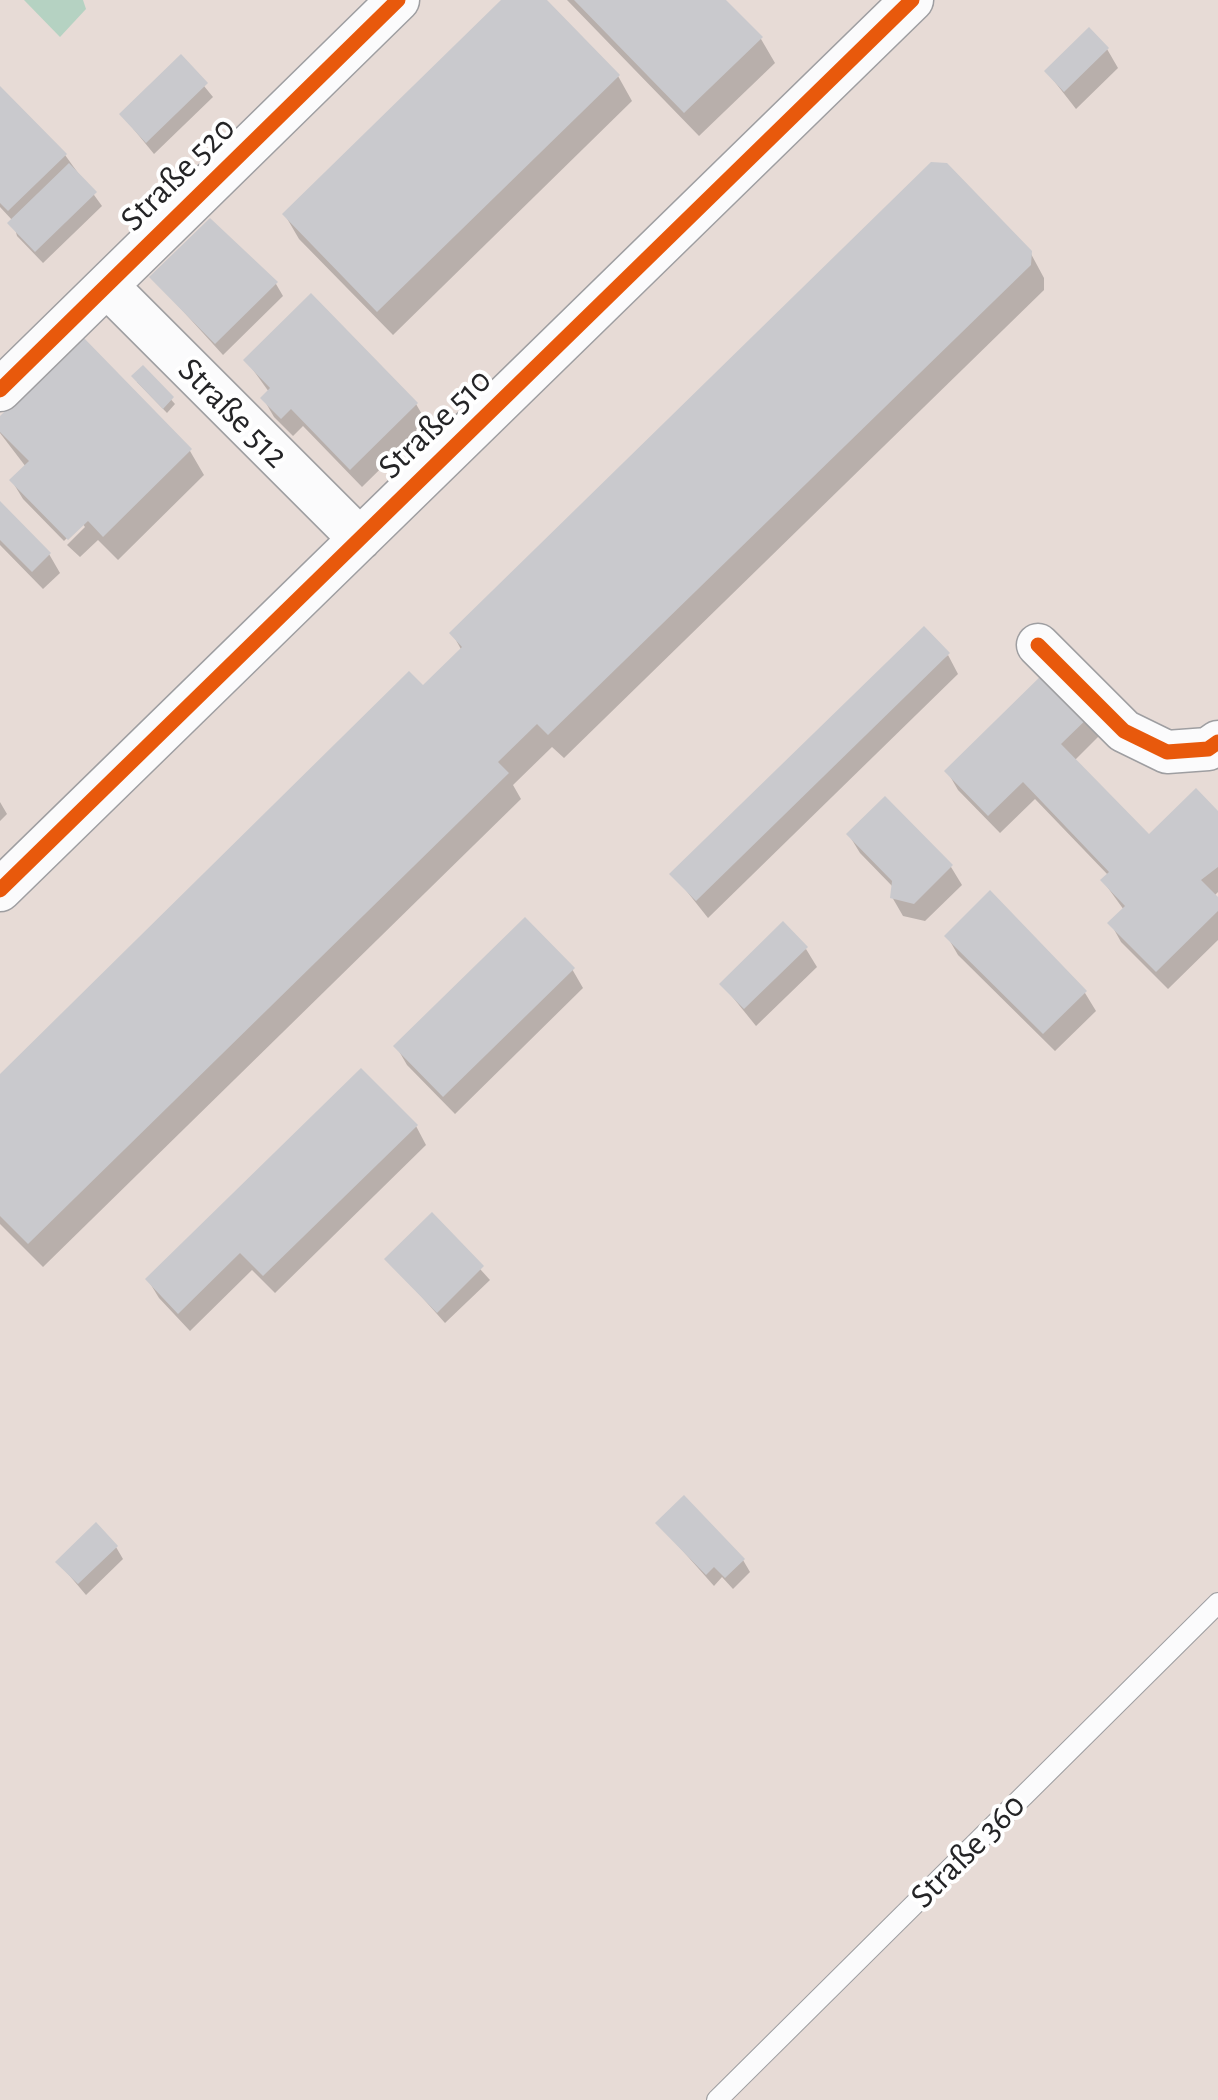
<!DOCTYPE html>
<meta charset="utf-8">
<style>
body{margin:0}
canvas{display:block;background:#e3e3e8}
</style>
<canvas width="1218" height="2100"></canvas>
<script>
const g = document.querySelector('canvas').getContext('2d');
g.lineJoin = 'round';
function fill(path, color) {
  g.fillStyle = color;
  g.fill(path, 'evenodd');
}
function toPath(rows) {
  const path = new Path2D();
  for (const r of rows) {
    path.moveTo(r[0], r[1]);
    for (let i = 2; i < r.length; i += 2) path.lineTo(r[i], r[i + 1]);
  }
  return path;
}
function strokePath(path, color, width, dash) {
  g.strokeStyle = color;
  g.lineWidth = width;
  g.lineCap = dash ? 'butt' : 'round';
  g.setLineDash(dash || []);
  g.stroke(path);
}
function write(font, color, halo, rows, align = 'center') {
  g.font = font + ' "Alegreya Sans",sans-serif';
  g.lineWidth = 8;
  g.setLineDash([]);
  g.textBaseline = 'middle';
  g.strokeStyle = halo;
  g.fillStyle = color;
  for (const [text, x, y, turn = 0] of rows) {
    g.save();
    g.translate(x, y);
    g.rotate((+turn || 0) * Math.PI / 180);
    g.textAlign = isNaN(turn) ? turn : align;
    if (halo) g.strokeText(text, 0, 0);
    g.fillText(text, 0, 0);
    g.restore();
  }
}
fill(toPath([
 [0,0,1218,0,1218,2100,0,2100]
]), '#e7dbd6');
fill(toPath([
 [24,0,83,0,86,9,60,37]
]), '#b5d2c2');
fill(toPath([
 [505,0,544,0,618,76,632,101,393,335,299,239,285,215],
 [567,0,723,0,761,39,775,63,699,136],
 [1107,49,1118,68,1076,109,1047,72],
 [181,58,213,97,154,154,122,115],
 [0,90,65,155,102,206,43,263,17,236,13,221,0,207],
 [210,222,276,284,283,296,223,355,152,277],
 [1030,252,1044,278,1044,290,564,758,552,747,513,785,521,799,43,1267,0,1224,0,1078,462,651,452,633],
 [246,360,416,404,427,423,362,487,303,426,293,436,274,417,263,398,269,392],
 [143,368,175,404,167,413,137,382],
 [0,419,190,451,204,475,118,560,98,540,80,557,67,545,85,527,82,523,64,541,23,499,12,481,26,467,0,433],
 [0,504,49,554,60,573,43,589,0,545],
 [948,655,958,674,708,918,673,874],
 [1048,673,1101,734,1074,761,1148,837,1218,815,1218,892,1214,896,1218,901,1218,940,1168,989,1121,942,1111,924,1124,910,1103,881,1109,876,1035,799,1000,833,958,790,947,771],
 [885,799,951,867,962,885,925,921,903,916,892,897,894,888,860,853,849,835],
 [0,802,7,814,0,821],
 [947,936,1085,993,1096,1011,1055,1051,958,955],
 [806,949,817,967,756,1026,722,984],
 [572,969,583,988,455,1114,407,1065,396,1046],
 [416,1126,426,1145,275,1293,252,1270,190,1331,159,1298,148,1280],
 [432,1216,490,1280,445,1323,388,1259],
 [658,1523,743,1560,750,1572,733,1589,722,1577,714,1586],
 [116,1547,123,1559,86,1595,58,1562]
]), '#0003');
fill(toPath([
 [501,0,547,0,620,75,377,312,282,214],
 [574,0,726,0,763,37,684,113],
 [1089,27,1109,48,1064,92,1044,71],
 [181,54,208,83,146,143,119,114],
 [0,86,67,154,8,211,0,203],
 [931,162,947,163,1032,251,1031,265,548,735,537,724,498,762,509,773,28,1244,0,1216,0,1074,409,671,423,685,462,647,449,633],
 [69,163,97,192,35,252,7,223],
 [210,218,278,282,215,344,149,277],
 [311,293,418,403,350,470,291,409,281,419,260,398,270,388,243,360],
 [82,336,192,449,103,537,88,521,68,540,9,480,29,461,0,432,0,416],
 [143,365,174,397,163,409,131,376],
 [0,501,51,553,32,572,0,540],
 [924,626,950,653,696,901,669,874],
 [1048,669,1092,714,1061,744,1149,834,1196,788,1218,811,1218,867,1201,880,1218,897,1218,911,1156,972,1107,923,1125,906,1100,880,1109,872,1023,782,988,816,944,771],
 [885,796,953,865,914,904,890,898,892,881,846,834],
 [990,890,1087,991,1043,1034,944,936],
 [525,917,575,968,443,1097,393,1046],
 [783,921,808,947,744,1009,719,984],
 [361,1068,418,1125,263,1276,240,1253,178,1314,145,1279],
 [432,1212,484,1266,437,1313,384,1259],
 [684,1495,745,1559,725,1578,714,1567,706,1575,655,1523],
 [96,1522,118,1546,78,1584,55,1562]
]), '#c9c9cd');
const service = toPath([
 [717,2100,1218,1603]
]);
const minor = toPath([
 [107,286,360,539],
 [0,390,398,0],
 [1038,645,1124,731,1167,752,1208,749,1218,742],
 [0,890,912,0]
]);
strokePath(service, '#9e9ea1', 22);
strokePath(minor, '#9e9ea1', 45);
strokePath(service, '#fbfbfc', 20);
strokePath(minor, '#fbfbfc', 42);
strokePath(toPath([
 [0,390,398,0],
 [1038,645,1124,731,1167,752,1208,749,1218,742],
 [0,890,912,0]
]), '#e8590c', 15);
write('35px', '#242426', '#fff', [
 ["Straße 520",178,174,-45],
 ["Straße 512",233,413,45],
 ["Straße 510",435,424,-44],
 ["Straße 360",968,1851,-45]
]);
</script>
